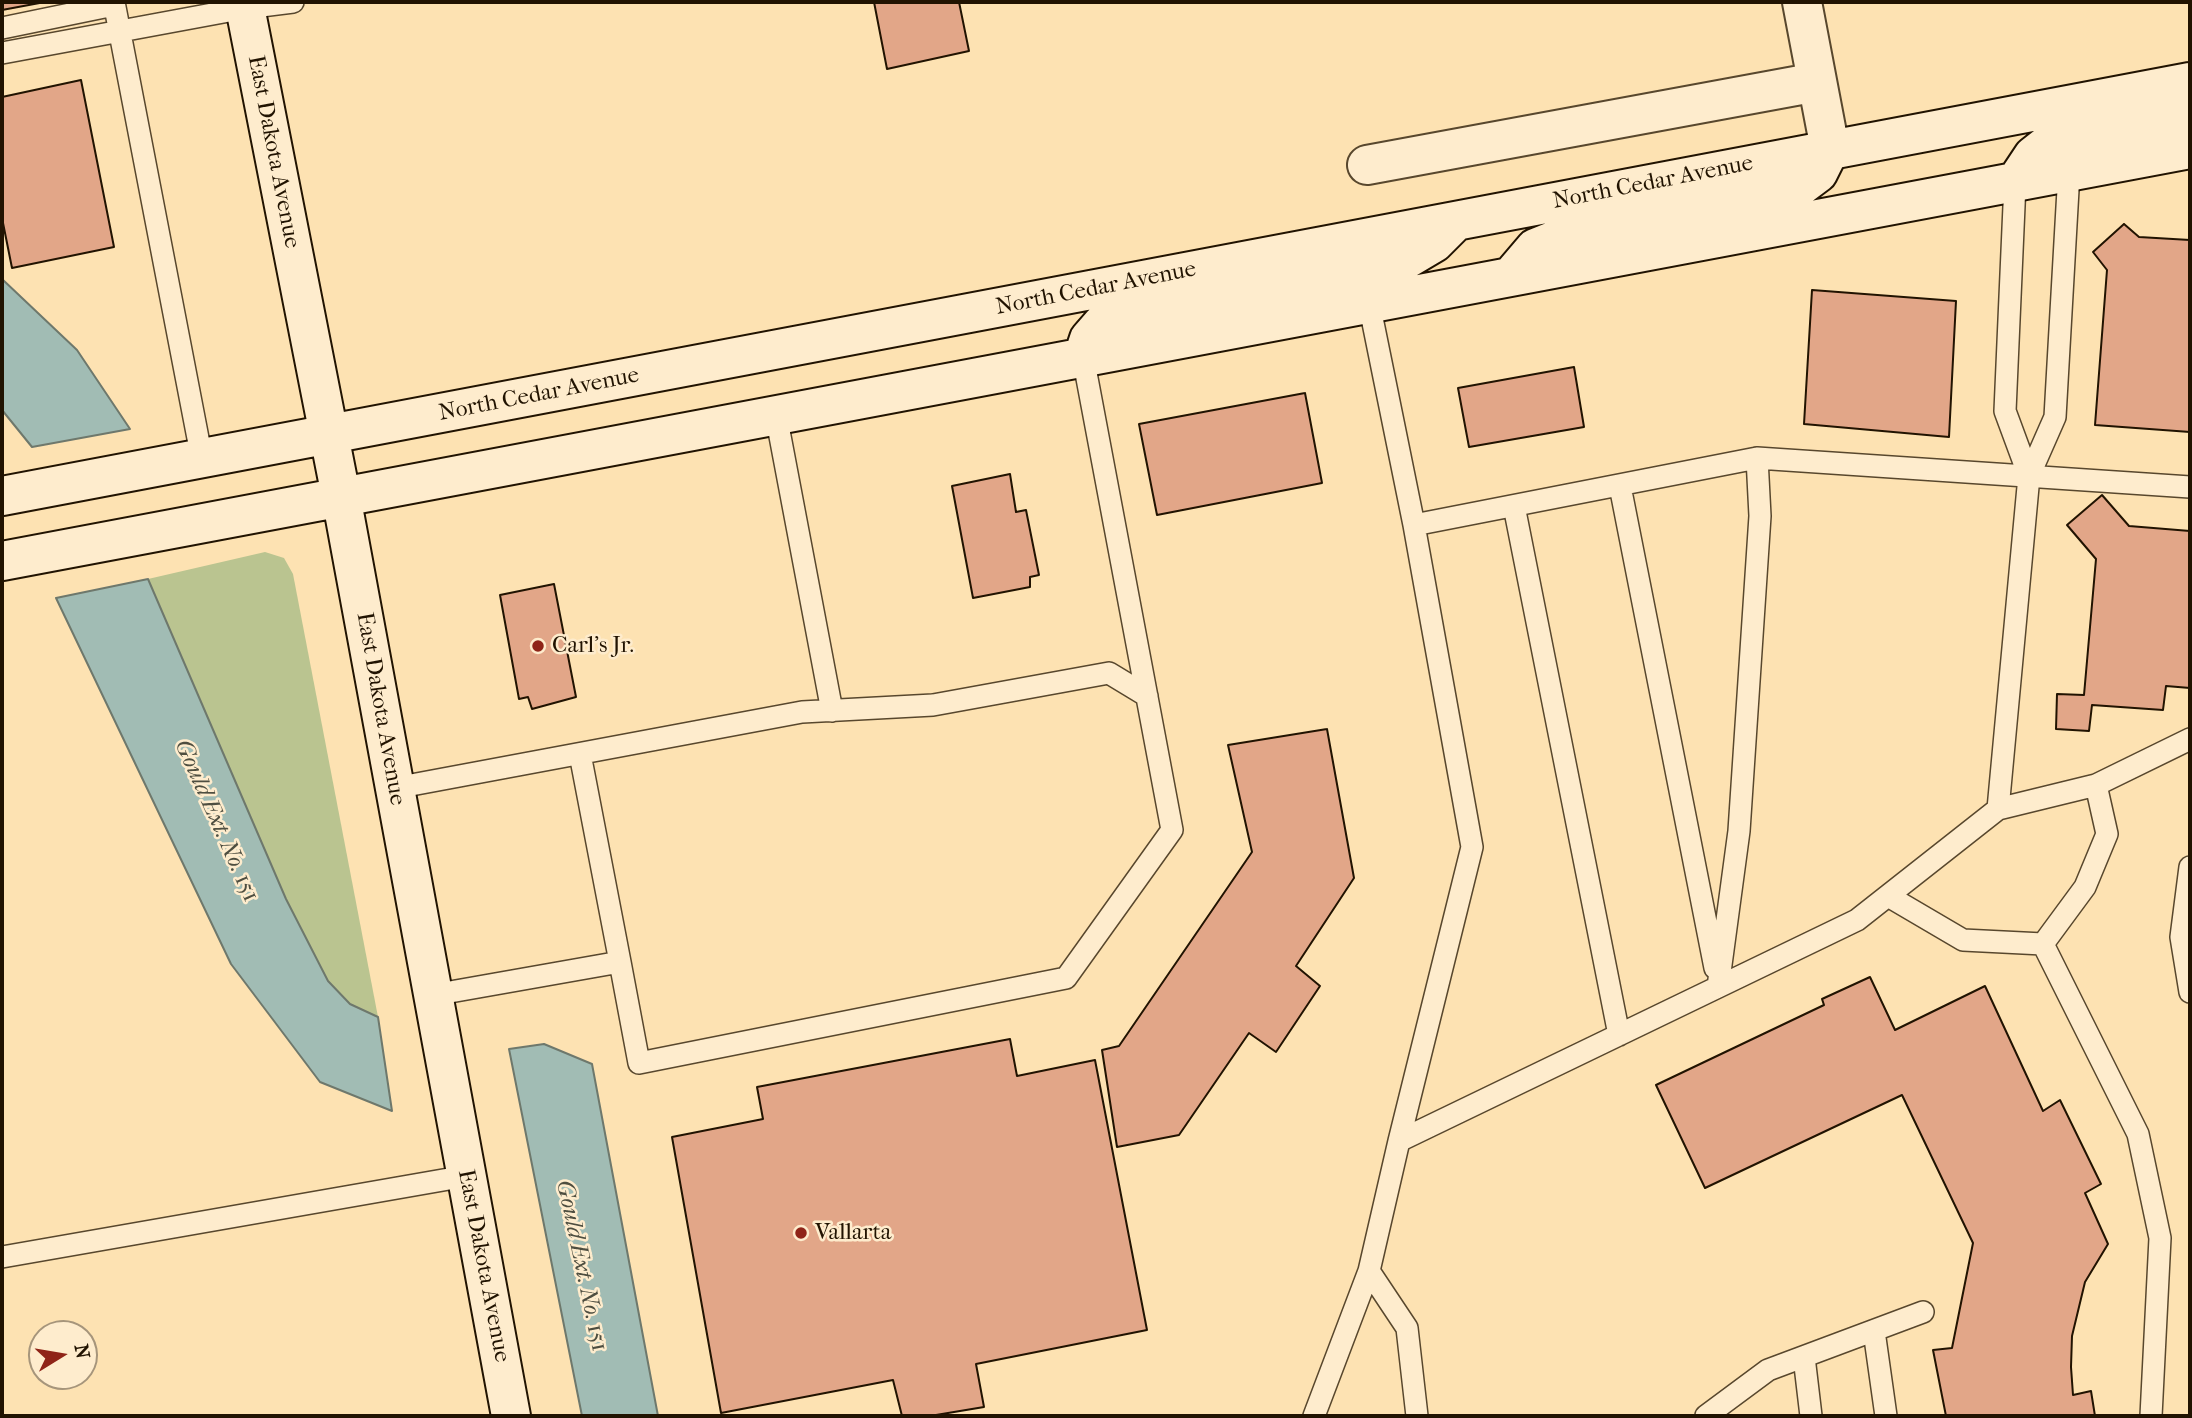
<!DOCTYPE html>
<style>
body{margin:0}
#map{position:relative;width:2192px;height:1418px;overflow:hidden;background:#fde2b2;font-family:"IM FELL French Canon",serif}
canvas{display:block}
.frame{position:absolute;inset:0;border:4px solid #211301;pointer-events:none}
.north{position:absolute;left:28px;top:1320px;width:70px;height:70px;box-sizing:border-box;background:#feeccd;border:2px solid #a6957b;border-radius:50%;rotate:79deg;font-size:19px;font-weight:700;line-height:28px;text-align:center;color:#211301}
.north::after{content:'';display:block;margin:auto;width:24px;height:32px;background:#8f2418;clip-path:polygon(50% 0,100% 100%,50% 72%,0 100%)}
</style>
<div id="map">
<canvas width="2192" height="1418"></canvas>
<div class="frame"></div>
<div class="north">N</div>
</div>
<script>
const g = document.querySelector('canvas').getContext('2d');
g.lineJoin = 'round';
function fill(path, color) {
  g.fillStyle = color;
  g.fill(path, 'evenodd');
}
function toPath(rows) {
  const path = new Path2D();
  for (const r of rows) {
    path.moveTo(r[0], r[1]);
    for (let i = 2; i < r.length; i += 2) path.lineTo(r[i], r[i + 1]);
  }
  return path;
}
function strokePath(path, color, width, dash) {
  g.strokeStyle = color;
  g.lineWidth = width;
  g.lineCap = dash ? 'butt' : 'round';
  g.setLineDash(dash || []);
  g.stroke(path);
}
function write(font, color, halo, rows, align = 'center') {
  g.font = font + ' "IM FELL French Canon",serif';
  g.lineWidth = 5;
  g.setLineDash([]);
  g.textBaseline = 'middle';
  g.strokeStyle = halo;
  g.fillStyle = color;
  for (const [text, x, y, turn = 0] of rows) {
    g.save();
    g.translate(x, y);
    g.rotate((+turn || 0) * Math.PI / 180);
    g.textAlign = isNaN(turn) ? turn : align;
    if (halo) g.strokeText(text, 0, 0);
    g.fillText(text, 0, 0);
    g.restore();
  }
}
fill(toPath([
 [265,552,284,558,293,574,378,1017,350,1004,328,981,286,899,148,579]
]), '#bac490');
const water = toPath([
 [2,279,77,350,130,429,32,447,2,410,2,279],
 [148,579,286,899,328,981,350,1004,378,1017,392,1111,320,1082,231,964,56,598,148,579],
 [544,1044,592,1064,658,1416,582,1416,509,1049,544,1044]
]);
fill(water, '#a1bcb4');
strokePath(water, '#6e786c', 2);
const building = toPath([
 [2,2,45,2,2,10,2,2],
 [874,2,959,2,969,51,887,69,874,2],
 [81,80,114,247,12,268,2,218,2,97,81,80],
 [2124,224,2139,237,2190,240,2190,432,2095,425,2107,270,2093,252,2124,224],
 [1812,290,1956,301,1949,437,1804,424,1812,290],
 [1574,367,1584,427,1469,447,1458,388,1574,367],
 [1305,393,1322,483,1157,515,1139,424,1305,393],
 [1010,474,1016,512,1026,510,1039,575,1030,577,1030,587,973,598,952,486,1010,474],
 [2102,495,2129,526,2190,531,2190,688,2166,686,2163,710,2092,705,2089,731,2056,729,2057,694,2084,695,2096,559,2067,525,2102,495],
 [554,584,576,697,532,709,528,697,519,699,500,595,554,584],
 [1327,729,1354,878,1296,966,1320,986,1276,1052,1249,1033,1179,1135,1117,1147,1102,1050,1119,1046,1252,852,1228,745,1327,729],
 [1870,977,1895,1030,1985,986,2043,1111,2060,1100,2101,1184,2085,1193,2108,1244,2085,1282,2072,1336,2071,1367,2073,1395,2091,1391,2095,1416,1946,1416,1933,1350,1952,1348,1973,1243,1902,1095,1705,1188,1656,1085,1824,1005,1822,999,1870,977],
 [1010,1039,1017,1076,1095,1060,1147,1330,976,1364,984,1407,930,1416,902,1416,893,1380,721,1413,672,1137,763,1119,757,1087,1010,1039]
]);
fill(building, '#e2a688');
strokePath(building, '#211301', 2);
const lane = toPath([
 [114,2,202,459],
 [2,28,114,5],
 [2,53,245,8,293,2],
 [2015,183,2005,411,2029,476,2055,417,2069,172],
 [1369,303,1414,525,1472,847,1399,1141,1857,920,1998,809,2096,785,2190,739],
 [776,415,832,711],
 [1620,486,1715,968],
 [1514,506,1619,1035],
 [1414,525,1757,458,2190,487],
 [395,788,802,712,933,705,1109,673,1147,696],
 [1998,809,2029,476],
 [2190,867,2181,937,2190,992],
 [1888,896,1963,940,2043,944,2138,1134,2160,1238,2151,1416],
 [2043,944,2085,887,2107,834,2096,785],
 [620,962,639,1063,1066,978,1172,830,1083,357],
 [1718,987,1739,831,1760,516,1757,458],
 [433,995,620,962,580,754],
 [2,1257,466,1176],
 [1369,1271,1407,1328,1417,1416],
 [1874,1331,1886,1416],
 [1804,1357,1811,1416],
 [1314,1416,1369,1271,1399,1141],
 [1706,1416,1768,1370,1923,1312]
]);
const street = toPath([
 [1802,2,1830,149],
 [1367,165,1817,82]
]);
const secondary = toPath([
 [244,2,341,496,511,1416],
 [2015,183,2033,156,2047,145,2066,139,2190,116],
 [1512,275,1535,248,1587,227,1802,185,1818,173,1830,149],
 [1083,357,1089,339,1102,324,1126,313,1358,272,1407,259,1434,243,1452,225],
 [2,496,2190,82],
 [2,561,2190,149]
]);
strokePath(lane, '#58472d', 24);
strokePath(street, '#58472d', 42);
strokePath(secondary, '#211301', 42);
strokePath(lane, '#feeccd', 21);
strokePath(street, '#feeccd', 38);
strokePath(secondary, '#feeccd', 38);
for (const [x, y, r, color] of [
 [538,646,7,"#8f2418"],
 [801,1233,7,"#8f2418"]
]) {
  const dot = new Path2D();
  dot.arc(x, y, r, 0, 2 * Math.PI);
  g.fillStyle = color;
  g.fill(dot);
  strokePath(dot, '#feeccd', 2.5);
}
write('23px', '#211301', '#feeccd', [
 ["East Dakota Avenue",273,152,79],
 ["North Cedar Avenue",1653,183,-11],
 ["North Cedar Avenue",1096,289,-11],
 ["North Cedar Avenue",539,395,-11],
 ["East Dakota Avenue",380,709,80],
 ["East Dakota Avenue",483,1266,79]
]);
write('23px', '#211301', '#feeccd', [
 ["Carl's Jr.",552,646],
 ["Vallarta",815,1233]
], 'left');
write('italic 24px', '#4e4e40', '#feeccd', [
 ["Gould Ext. No. 151",216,821,66],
 ["Gould Ext. No. 151",581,1266,78]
]);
</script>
